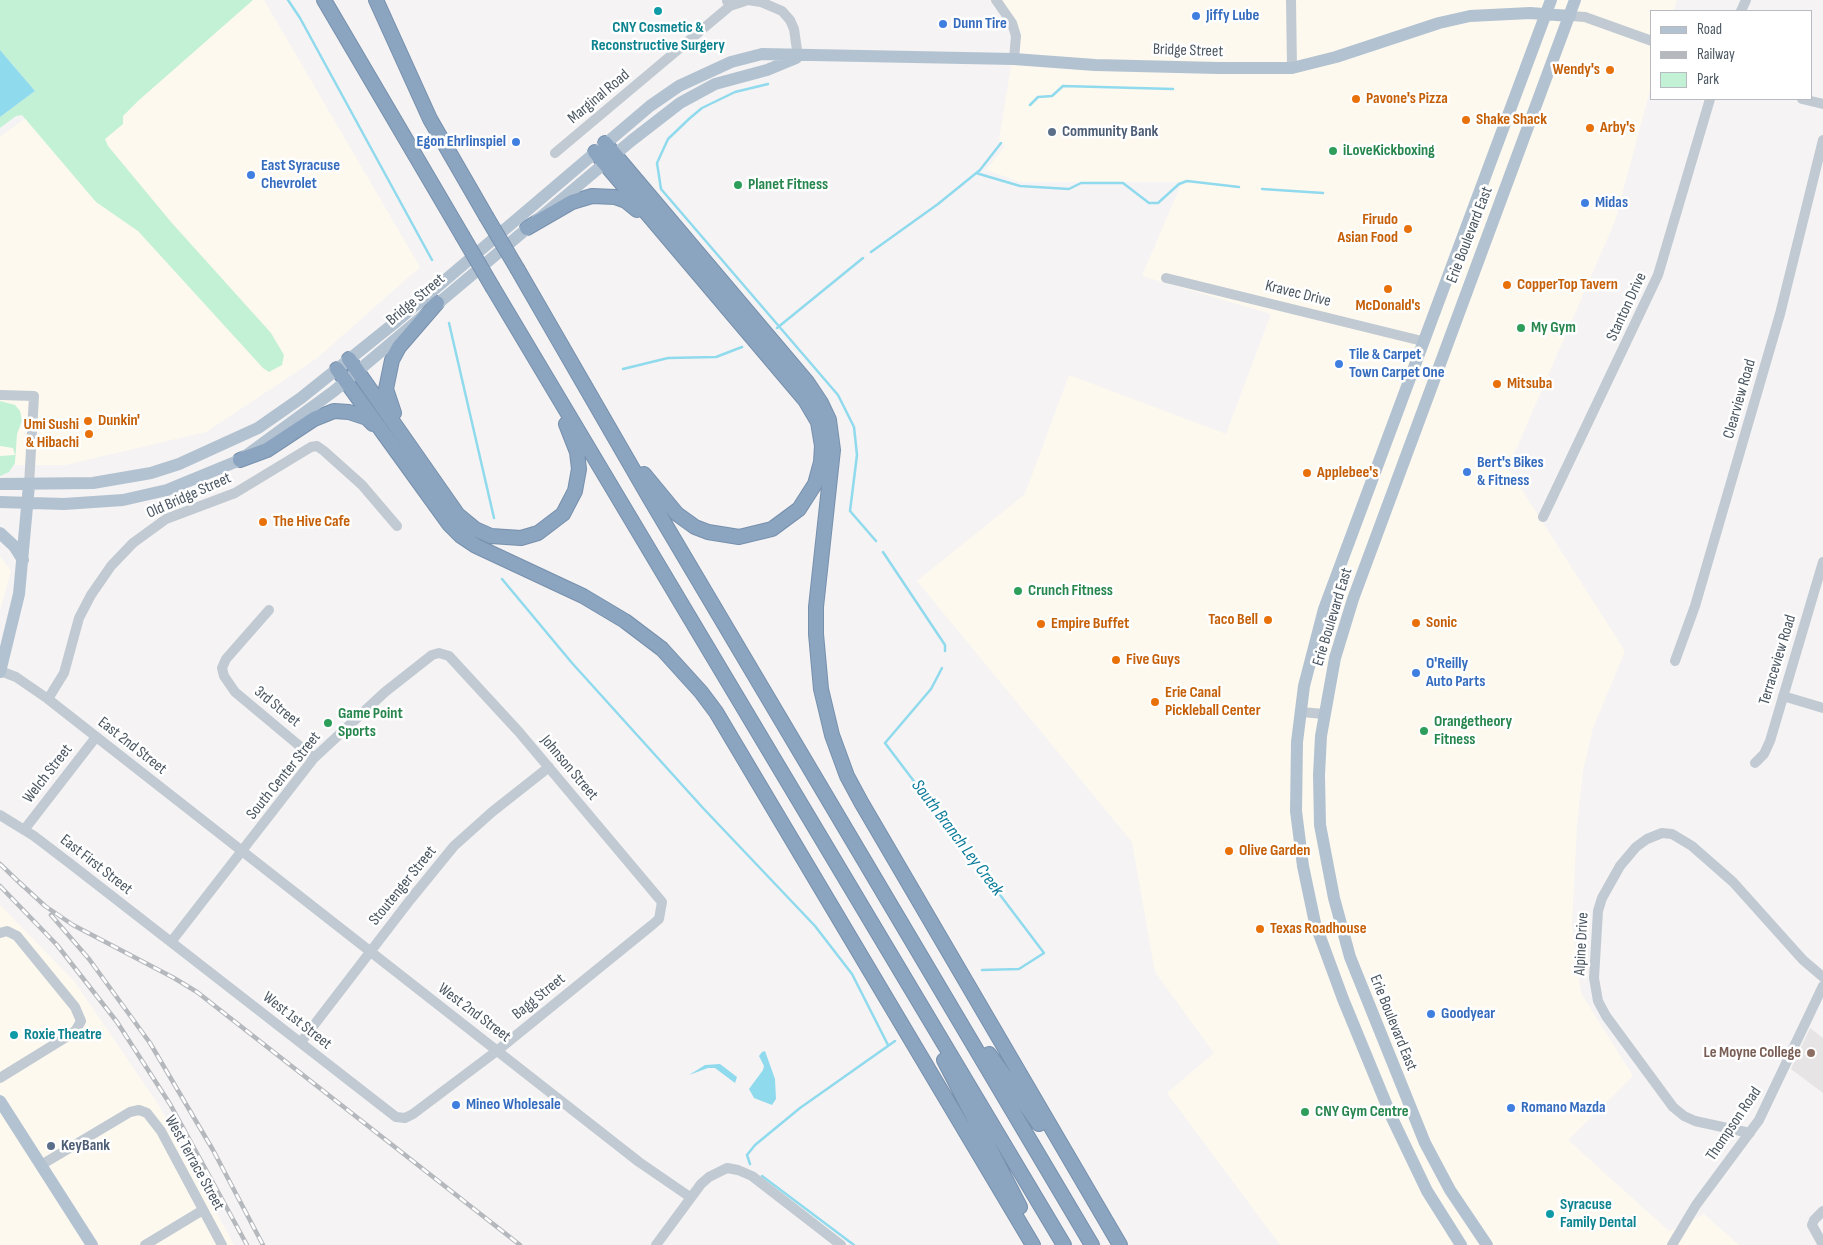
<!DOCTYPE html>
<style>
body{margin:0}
#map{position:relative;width:1823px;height:1245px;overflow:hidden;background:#f5f3f3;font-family:"Sofia Sans Condensed",sans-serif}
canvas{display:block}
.legend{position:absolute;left:1650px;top:10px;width:162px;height:90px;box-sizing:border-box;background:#fff;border:1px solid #b7bbc0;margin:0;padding:6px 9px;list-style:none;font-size:15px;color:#4a5661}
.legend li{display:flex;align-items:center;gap:10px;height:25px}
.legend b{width:25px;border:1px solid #b7bbc0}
</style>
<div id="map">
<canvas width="1823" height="1245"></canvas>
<ul class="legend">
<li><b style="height:6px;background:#b3c2d1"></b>Road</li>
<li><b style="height:6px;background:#b5b8bd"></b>Railway</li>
<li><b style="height:14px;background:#c3f1d5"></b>Park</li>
</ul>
</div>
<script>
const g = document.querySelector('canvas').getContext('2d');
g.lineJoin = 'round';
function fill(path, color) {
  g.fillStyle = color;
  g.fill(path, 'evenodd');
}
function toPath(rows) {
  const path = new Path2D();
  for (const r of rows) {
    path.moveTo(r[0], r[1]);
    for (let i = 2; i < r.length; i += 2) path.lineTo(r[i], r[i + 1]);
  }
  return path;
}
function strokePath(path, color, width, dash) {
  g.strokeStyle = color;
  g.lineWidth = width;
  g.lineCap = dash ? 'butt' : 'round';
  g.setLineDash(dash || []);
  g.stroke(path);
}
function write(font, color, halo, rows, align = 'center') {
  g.font = font + ' "Sofia Sans Condensed",sans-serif';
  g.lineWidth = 5;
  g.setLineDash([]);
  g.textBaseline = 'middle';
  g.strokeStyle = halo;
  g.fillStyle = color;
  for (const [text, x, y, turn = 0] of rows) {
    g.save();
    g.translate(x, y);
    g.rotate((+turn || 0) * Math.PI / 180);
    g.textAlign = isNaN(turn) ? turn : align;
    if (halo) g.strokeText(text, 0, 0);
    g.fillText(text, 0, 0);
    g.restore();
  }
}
fill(toPath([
 [221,0,264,0,420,267,316,359,206,432,65,465,0,465,0,137,24,119,83,116],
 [996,0,1677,0,1673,11,1652,11,1652,83,1615,221,1508,468,1625,651,1593,728,1583,771,1577,825,1572,925,1581,993,1633,1076,1568,1140,1669,1231,1704,1214,1739,1245,1280,1245,1167,1093,1214,1053,1155,972,1132,842,917,581,1025,494,1069,375,1226,434,1271,314,1142,276,1182,182,1020,182,986,170,1005,146,999,140,1016,36],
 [0,556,11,571,0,611],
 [0,905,74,981,160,1107,234,1245,0,1245]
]), '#fdf9ef');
fill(toPath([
 [1810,1028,1823,1038,1823,1093,1791,1069]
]), '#e6e4e5');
fill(toPath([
 [0,0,253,0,138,101,123,116,123,124,105,139,108,146,171,222,271,333,284,355,282,365,269,372,263,368,138,231,96,202,22,115,16,116,0,128,0,117,35,91,0,50],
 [0,401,15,405,20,411,22,421,17,434,15,463,9,472,0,476,0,456,15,455,13,448,0,446]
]), '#c3f1d5');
fill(toPath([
 [0,50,35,91,0,117],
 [765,1051,775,1079,776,1099,772,1105,754,1098,749,1089,763,1070,764,1066,759,1056,762,1052],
 [720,1064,737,1077,735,1083,715,1068,708,1068,689,1075,705,1065]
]), '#90daee');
strokePath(toPath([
 [288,0,300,18,432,260],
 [768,84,735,92,702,108,690,118,668,139,657,163,661,189,838,395,854,427,857,455,850,511,876,541],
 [1030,105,1038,97,1052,96,1063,86,1173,89],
 [976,173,1020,186,1069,189,1081,183,1123,183,1149,203,1158,203,1179,184,1187,181,1239,187],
 [1262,189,1323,193],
 [871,252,938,204,980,170,1001,143],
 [449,323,494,518],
 [777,328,863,258],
 [623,369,668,358,716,357,742,347],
 [883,552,945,645,945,651],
 [502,579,572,663,703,808,815,926,852,974,888,1045],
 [942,668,931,689,885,743,1044,953,1019,969,982,970],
 [750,1164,747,1155,755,1145,800,1108,895,1041],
 [762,1176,854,1245]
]), '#90daee', 2.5);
const highway = toPath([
 [324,0,462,235],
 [376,0,430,119,486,216],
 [605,143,807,382,821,403,829,420,833,450,816,607,816,634,821,689,832,735,847,776,861,802,1120,1245],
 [595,152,805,400,818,422,822,446,821,462,815,484,799,509,772,529,739,537,708,532,695,527,677,514,644,474],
 [527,228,572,202,592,196,615,197,626,201,637,210],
 [518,270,649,497,1092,1245],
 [493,288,1064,1245],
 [349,359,458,515,475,529,491,536,521,538,538,533,563,514,575,491,579,469,577,452,566,424],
 [337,369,449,524,461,536,476,546,583,596,625,621,662,649,701,692,716,712,1033,1245],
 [394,413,386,389,392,360,399,347,437,303],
 [240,460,267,450,314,419,334,411,349,412,367,418,373,424],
 [989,1054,1039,1124],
 [944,1060,1020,1207]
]);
strokePath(highway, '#7690ad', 16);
strokePath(toPath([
 [996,0,1012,23,1016,36,1014,59],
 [1291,0,1292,68],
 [727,1,730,6,748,0,761,2,782,11,790,20,794,29,798,57],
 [1741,11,1746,0],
 [1570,16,1585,17,1652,41],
 [1802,99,1823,104],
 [555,153,730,6],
 [1166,278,1422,341],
 [0,395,34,396,29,485],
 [1543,517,1658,275,1710,99],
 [269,610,226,659,222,668,224,676,235,692,314,758],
 [1675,661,1695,606,1780,314,1823,140],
 [0,671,16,677,48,699,639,1162,690,1197],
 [1783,696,1823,708],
 [48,699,64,673,79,618,91,595,111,566,133,543,166,519,235,493,311,447,317,446,324,451,362,485,397,526],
 [1301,712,1324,714],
 [1755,763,1764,754,1770,741,1823,562],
 [0,815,34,836,72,865,396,1117,405,1118,413,1114,498,1050,652,925,659,919,662,902,519,732,449,656,439,653,432,655,385,692,314,758,171,942],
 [24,830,96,737],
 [0,933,7,931,17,936,75,1007,81,1021,76,1030,68,1036,0,1078],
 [301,1042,410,900,454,846,492,812,549,767],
 [1750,1133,1695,1121,1684,1116,1673,1107,1606,1016,1598,1001,1594,978,1598,911,1602,898,1620,866,1636,847,1647,839,1662,833,1672,834,1692,846,1733,882,1803,960,1823,977],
 [41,1165,130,1112,139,1110,147,1113,161,1131,222,1245],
 [1823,1211,1814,1220,1812,1225,1823,1245],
 [145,1245,203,1210],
 [656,1245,701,1184,709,1177,727,1168,738,1170,752,1176,841,1245],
 [1672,1245,1696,1205,1759,1120,1823,986]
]), '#c1cad2', 10);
strokePath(toPath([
 [0,484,93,483,151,473,179,464,258,428,301,398,397,321,650,106,679,86,731,62,762,54,1014,59,1095,65,1218,68,1292,68,1336,57,1439,23,1470,16,1530,13,1570,16],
 [0,502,64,504,123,500,167,490,240,460,334,391,631,141,680,103,715,84,767,70,796,58],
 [0,533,14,546,23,560],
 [0,672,19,594,29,485],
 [0,1101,92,1245],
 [1461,1245,1427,1191,1392,1118,1343,999,1315,923,1303,866,1296,811,1297,742,1304,686,1324,609,1551,0],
 [1487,1245,1450,1190,1425,1143,1350,957,1334,898,1320,825,1319,775,1321,736,1335,658,1353,599,1575,0]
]), '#b3c2d1', 12);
strokePath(highway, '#8ba5c1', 14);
const rail = toPath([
 [0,864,23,886],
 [19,882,45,906,73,925,174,978,197,992,520,1245],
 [0,886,57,945,117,1022,170,1104,247,1245],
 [51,915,89,959,150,1043,213,1150,263,1245]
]);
strokePath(rail, '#b5b8bd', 4.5);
strokePath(rail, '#fff', 2.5, [8]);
const highwayBridge = toPath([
 [486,216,518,270],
 [462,235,493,288]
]);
strokePath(highwayBridge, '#7690ad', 16, []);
strokePath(highwayBridge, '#8ba5c1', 14);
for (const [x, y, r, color] of [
 [658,11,5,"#0f9aa8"],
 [1196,16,5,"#3f7fe0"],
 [943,24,5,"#3f7fe0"],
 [1610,70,5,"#e8710a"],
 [1356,99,5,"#e8710a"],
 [1466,120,5,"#e8710a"],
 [1590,128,5,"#e8710a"],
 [1052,132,5,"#5c6f8a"],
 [516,142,5,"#3f7fe0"],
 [1333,151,5,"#2e9e5b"],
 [251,175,5,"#3f7fe0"],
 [738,185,5,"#2e9e5b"],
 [1585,203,5,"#3f7fe0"],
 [1408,229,5,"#e8710a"],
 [1507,285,5,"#e8710a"],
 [1388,289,5,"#e8710a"],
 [1521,328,5,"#2e9e5b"],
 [1339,364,5,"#3f7fe0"],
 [1497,384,5,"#e8710a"],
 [88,421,5,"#e8710a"],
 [89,434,5,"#e8710a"],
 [1467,472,5,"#3f7fe0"],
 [1307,473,5,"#e8710a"],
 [263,522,5,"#e8710a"],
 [1018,591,5,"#2e9e5b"],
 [1268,620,5,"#e8710a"],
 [1416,623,5,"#e8710a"],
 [1041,624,5,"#e8710a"],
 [1116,660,5,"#e8710a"],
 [1416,673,5,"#3f7fe0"],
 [1155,702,5,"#e8710a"],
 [328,723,5,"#2e9e5b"],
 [1424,731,5,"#2e9e5b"],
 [1229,851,5,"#e8710a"],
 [1260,929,5,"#e8710a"],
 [1431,1014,5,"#3f7fe0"],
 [14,1035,5,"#0f9aa8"],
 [1811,1053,5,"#8d6e63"],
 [456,1105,5,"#3f7fe0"],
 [1511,1108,5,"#3f7fe0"],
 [1305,1112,5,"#2e9e5b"],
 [51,1146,5,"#5c6f8a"],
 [1550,1214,5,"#0f9aa8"]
]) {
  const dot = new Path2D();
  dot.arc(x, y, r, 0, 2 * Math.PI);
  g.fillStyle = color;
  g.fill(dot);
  strokePath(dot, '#fff', 2);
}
write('bold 16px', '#366cbe', '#fff', [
 ["Jiffy Lube",1206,16],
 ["Dunn Tire",953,24],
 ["Egon Ehrlinspiel",506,142,"right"],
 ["East Syracuse",261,166],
 ["Chevrolet",261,184],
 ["Midas",1595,203],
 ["Tile & Carpet",1349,355],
 ["Town Carpet One",1349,373],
 ["Bert's Bikes",1477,463],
 ["& Fitness",1477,481],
 ["O'Reilly",1426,664],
 ["Auto Parts",1426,682],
 ["Goodyear",1441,1014],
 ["Mineo Wholesale",466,1105],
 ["Romano Mazda",1521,1108]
], 'left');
write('bold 16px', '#0d838f', '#fff', [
 ["CNY Cosmetic &",658,28,"center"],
 ["Reconstructive Surgery",658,46,"center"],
 ["Roxie Theatre",24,1035],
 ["Syracuse",1560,1205],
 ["Family Dental",1560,1223]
], 'left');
write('16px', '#4a5661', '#fff', [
 ["Bridge Street",1188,51,2],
 ["Marginal Road",599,97,-40],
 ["Erie Boulevard East",1470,235,-69],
 ["Kravec Drive",1298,294,14],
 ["Bridge Street",416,300,-40],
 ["Stanton Drive",1627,307,-65],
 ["Clearview Road",1740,399,-74],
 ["Old Bridge Street",189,496,-24],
 ["Erie Boulevard East",1333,617,-73],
 ["Terraceview Road",1778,660,-73],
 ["3rd Street",277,707,39],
 ["East 2nd Street",132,746,38],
 ["Johnson Street",569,768,50],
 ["Welch Street",48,774,-52],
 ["South Center Street",284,776,-51],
 ["East First Street",96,865,38],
 ["Stoutenger Street",403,886,-51],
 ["Alpine Drive",1582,944,-87],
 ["Bagg Street",539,997,-39],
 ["West 2nd Street",474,1013,37],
 ["West 1st Street",297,1021,38],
 ["Erie Boulevard East",1393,1023,68],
 ["Thompson Road",1734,1124,-56],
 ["West Terrace Street",194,1163,61]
]);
write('bold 16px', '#c56008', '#fff', [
 ["Wendy's",1600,70,"right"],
 ["Pavone's Pizza",1366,99],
 ["Shake Shack",1476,120],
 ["Arby's",1600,128],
 ["Firudo",1398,220,"right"],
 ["Asian Food",1398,238,"right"],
 ["CopperTop Tavern",1517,285],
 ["McDonald's",1388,306,"center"],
 ["Mitsuba",1507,384],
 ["Dunkin'",98,421],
 ["Umi Sushi",79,425,"right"],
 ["& Hibachi",79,443,"right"],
 ["Applebee's",1317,473],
 ["The Hive Cafe",273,522],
 ["Taco Bell",1258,620,"right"],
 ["Sonic",1426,623],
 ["Empire Buffet",1051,624],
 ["Five Guys",1126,660],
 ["Erie Canal",1165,693],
 ["Pickleball Center",1165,711],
 ["Olive Garden",1239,851],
 ["Texas Roadhouse",1270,929]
], 'left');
write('bold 16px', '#4e5e75', '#fff', [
 ["Community Bank",1062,132],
 ["KeyBank",61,1146]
], 'left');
write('bold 16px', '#27864d', '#fff', [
 ["iLoveKickboxing",1343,151],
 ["Planet Fitness",748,185],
 ["My Gym",1531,328],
 ["Crunch Fitness",1028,591],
 ["Game Point",338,714],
 ["Sports",338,732],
 ["Orangetheory",1434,722],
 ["Fitness",1434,740],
 ["CNY Gym Centre",1315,1112]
], 'left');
write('bold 16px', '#785e54', '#fff', [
 ["Le Moyne College",1801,1053]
], 'right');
write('italic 18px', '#0c7c9b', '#fff', [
 ["South Branch Ley Creek",957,838,53]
]);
</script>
